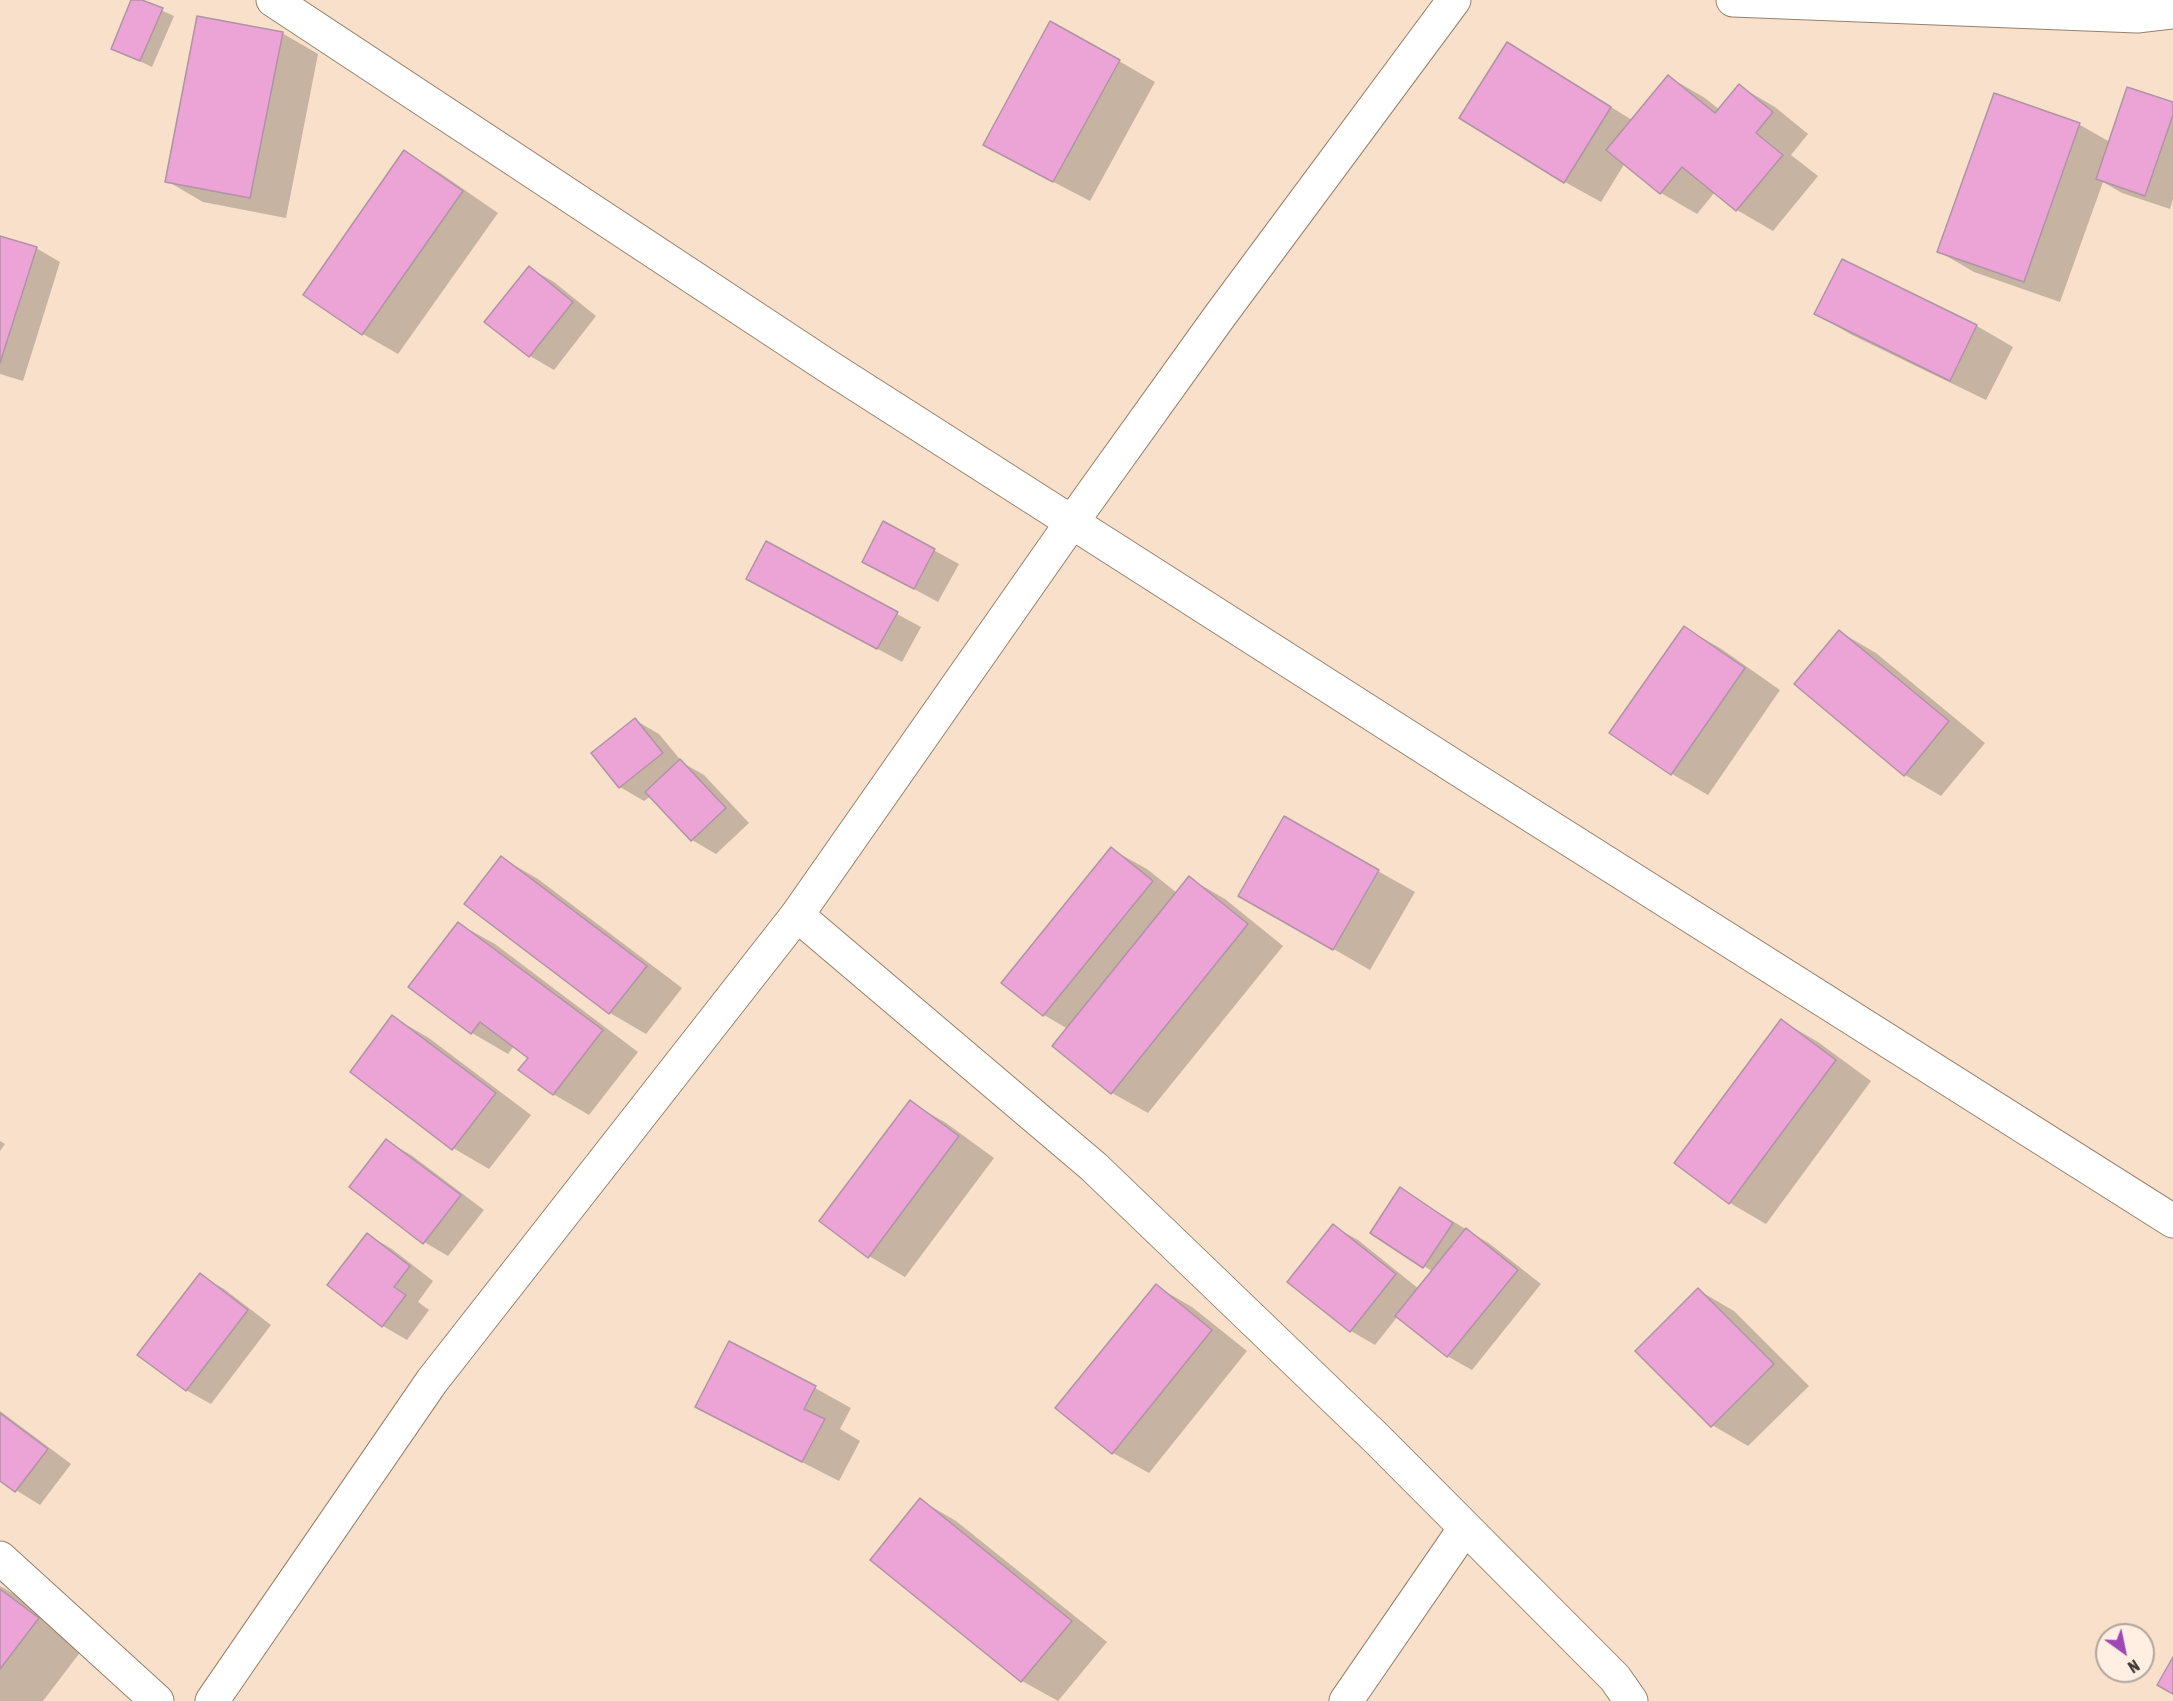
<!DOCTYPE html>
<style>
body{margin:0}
#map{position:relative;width:2173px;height:1701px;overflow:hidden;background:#f9e0ca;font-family:"Asap Condensed",sans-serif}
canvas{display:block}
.north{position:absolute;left:2095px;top:1623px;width:60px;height:60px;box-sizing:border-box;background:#feefe2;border:2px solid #b2a59a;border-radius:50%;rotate:147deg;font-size:16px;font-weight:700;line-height:24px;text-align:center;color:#41372e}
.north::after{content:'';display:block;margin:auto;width:21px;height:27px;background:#9d48b6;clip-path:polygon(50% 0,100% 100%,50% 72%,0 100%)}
</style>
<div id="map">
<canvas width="2173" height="1701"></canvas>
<div class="north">N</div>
</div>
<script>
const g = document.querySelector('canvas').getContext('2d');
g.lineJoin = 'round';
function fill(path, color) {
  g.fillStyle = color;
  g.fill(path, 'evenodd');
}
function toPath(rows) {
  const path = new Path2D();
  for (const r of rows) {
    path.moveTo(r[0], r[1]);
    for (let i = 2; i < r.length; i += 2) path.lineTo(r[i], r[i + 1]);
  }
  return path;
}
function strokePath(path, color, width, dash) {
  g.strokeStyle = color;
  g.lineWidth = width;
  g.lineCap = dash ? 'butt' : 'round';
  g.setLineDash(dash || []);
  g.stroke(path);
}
fill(toPath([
 [132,0,138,0,174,16,152,67,112,48],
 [282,33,318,54,286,218,203,202,167,181],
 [1119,61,1155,82,1090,201,1021,165],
 [1543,65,1632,120,1669,77,1705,98,1720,110,1739,86,1775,107,1808,134,1791,155,1818,176,1773,231,1737,210,1715,192,1697,214,1661,193,1625,163,1601,202,1565,182],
 [1995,95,2080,125,2110,142,2173,103,2173,199,2170,209,2122,193,2103,182,2060,302,1974,272,1938,251],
 [404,152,440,173,498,213,398,354,363,334],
 [0,237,36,248,60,262,23,381,0,374],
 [1843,261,1977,326,2013,347,1986,400,1852,335,1816,314],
 [530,268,554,282,596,316,554,370,530,356],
 [884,523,959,564,938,602,888,575],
 [766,543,921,627,902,662,772,592],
 [1684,628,1720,648,1780,690,1708,795,1672,774,1611,733],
 [1840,632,1876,653,1985,743,1941,796,1905,775],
 [635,720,659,734,683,763,704,775,749,823,716,854,692,840,651,796,644,801,620,787],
 [1284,818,1415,892,1370,970,1240,895],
 [1111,849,1147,869,1177,893,1189,878,1225,899,1283,946,1148,1113,1112,1093,1068,1029,1044,1015,1003,982],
 [502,858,538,879,682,988,646,1034,610,1013,466,903],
 [459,924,495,944,638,1052,589,1115,553,1094,530,1058,514,1046,508,1054,472,1033,411,987],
 [393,1017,429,1038,531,1115,489,1169,453,1148],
 [1782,1021,1818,1042,1871,1081,1766,1224,1730,1203],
 [910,1102,946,1123,994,1158,905,1277,869,1256],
 [0,1141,5,1144,0,1151],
 [387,1141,411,1155,484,1210,448,1256,424,1242,351,1187],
 [1400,1189,1490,1244,1541,1284,1472,1370,1447,1356,1398,1316,1375,1345,1351,1331,1333,1226,1358,1240,1419,1289,1433,1272,1424,1266],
 [368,1235,392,1249,433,1281,418,1302,429,1310,407,1340,383,1326],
 [200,1275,224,1289,271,1325,211,1404,186,1390],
 [1156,1286,1192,1307,1247,1351,1149,1473,1113,1453],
 [1698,1290,1734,1311,1809,1386,1748,1446,1712,1425],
 [815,1388,851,1408,840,1429,860,1441,839,1481,733,1427,697,1406],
 [0,1411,71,1464,40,1505,0,1480],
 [920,1500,956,1521,1107,1642,1058,1701,1022,1681],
 [0,1586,19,1597,85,1646,43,1701,0,1701]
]), '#0003');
const building = toPath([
 [131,0,142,0,163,8,140,61,111,49,131,0],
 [197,16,283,32,250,198,165,182,197,16],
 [1050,21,1120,60,1053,182,983,145,1050,21],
 [1507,42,1611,107,1564,183,1459,118,1507,42],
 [1668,75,1715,113,1739,84,1773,112,1756,133,1783,155,1736,211,1682,167,1660,194,1606,150,1668,75],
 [2127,87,2173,102,2173,115,2145,196,2096,179,2127,87],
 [1994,93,2080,123,2024,282,1937,252,1994,93],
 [404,150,463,191,362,335,303,295,404,150],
 [0,236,37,247,0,363,0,236],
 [1842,259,1977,325,1950,381,1814,314,1842,259],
 [529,266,573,302,529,357,484,322,529,266],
 [883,521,935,549,914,589,862,562,883,521],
 [766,541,898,612,877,649,746,579,766,541],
 [1684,626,1745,668,1671,775,1609,733,1684,626],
 [1839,630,1949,721,1904,776,1794,684,1839,630],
 [635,718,663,753,619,788,591,753,635,718],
 [680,759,726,808,691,841,645,792,680,759],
 [1284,816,1379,870,1333,950,1238,896,1284,816],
 [1111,847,1153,881,1043,1016,1001,983,1111,847],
 [501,856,647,966,609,1014,464,904,501,856],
 [1189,876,1248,924,1111,1094,1052,1046,1189,876],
 [458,922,603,1030,553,1095,518,1070,528,1058,480,1022,471,1034,408,987,458,922],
 [392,1015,496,1093,452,1150,350,1072,392,1015],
 [1781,1019,1836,1060,1729,1204,1674,1163,1781,1019],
 [910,1100,959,1136,868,1258,819,1221,910,1100],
 [386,1139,461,1195,423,1244,349,1187,386,1139],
 [1400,1187,1453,1223,1423,1268,1370,1233,1400,1187],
 [1333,1224,1396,1274,1350,1332,1287,1282,1333,1224],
 [1466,1228,1518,1270,1447,1357,1395,1316,1466,1228],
 [367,1233,410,1266,394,1287,406,1295,382,1327,327,1285,367,1233],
 [200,1273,248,1310,186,1391,137,1355,200,1273],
 [1156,1284,1212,1330,1112,1454,1055,1408,1156,1284],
 [1698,1288,1774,1364,1711,1427,1635,1351,1698,1288],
 [729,1341,816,1386,804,1409,825,1419,802,1462,695,1407,729,1341],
 [0,1413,48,1449,15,1492,0,1481,0,1413],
 [920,1498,1072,1621,1021,1682,870,1560,920,1498],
 [0,1589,39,1618,0,1669,0,1589],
 [2173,1657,2173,1694,2157,1685,2173,1657]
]);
fill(building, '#eca3d5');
strokePath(building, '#af94a5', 1.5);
const minor = toPath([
 [273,0,829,367,1466,774,2173,1221],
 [1733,0,2137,16,2173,12],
 [797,915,1094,1167,1377,1439,1615,1678,1631,1701],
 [0,1558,157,1701],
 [212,1701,432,1381,797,915,1072,522,1219,317,1454,0],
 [1346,1701,1465,1528]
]);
strokePath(minor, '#96806b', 35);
strokePath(minor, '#fff', 33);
</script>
